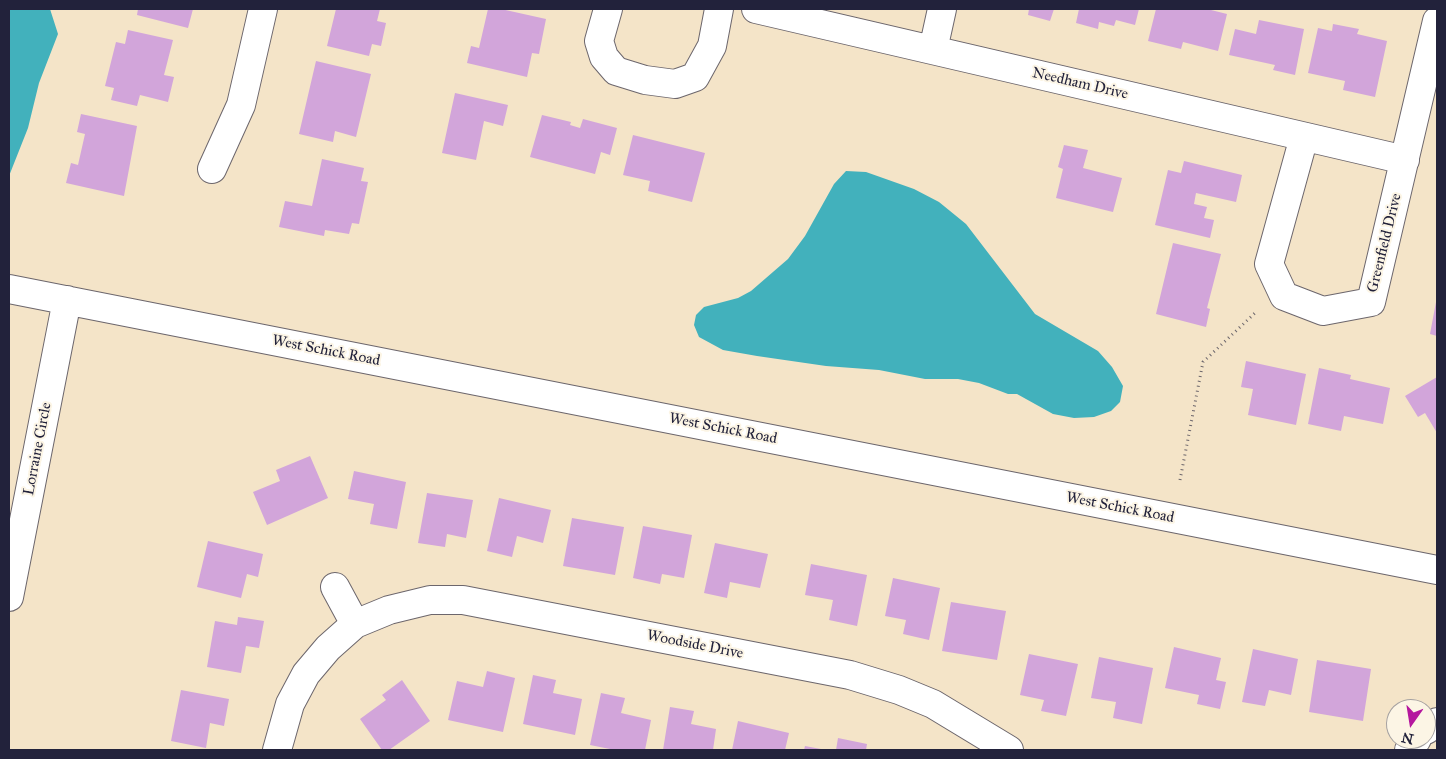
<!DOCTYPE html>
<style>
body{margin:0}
#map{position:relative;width:1446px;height:759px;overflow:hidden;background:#f4e4c8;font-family:"IM FELL Great Primer",serif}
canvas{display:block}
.frame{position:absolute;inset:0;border:10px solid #22223b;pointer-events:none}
.north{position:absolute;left:1386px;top:699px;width:50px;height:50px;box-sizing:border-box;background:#fcf5e5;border:1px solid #a5a1a1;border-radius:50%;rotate:193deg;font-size:14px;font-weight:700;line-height:20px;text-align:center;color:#22223b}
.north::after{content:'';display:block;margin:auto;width:18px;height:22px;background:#b5179e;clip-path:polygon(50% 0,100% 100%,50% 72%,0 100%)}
</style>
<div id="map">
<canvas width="1446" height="759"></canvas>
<div class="frame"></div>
<div class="north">N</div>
</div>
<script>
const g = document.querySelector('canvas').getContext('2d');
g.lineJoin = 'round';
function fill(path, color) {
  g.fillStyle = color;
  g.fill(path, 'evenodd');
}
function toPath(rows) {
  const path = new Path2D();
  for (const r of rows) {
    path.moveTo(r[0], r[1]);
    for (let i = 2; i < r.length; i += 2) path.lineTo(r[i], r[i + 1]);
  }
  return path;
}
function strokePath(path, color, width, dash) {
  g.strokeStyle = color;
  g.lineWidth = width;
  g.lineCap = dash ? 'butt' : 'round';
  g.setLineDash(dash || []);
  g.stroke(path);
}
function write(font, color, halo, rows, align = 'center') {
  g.font = font + ' "IM FELL Great Primer",serif';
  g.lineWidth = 4;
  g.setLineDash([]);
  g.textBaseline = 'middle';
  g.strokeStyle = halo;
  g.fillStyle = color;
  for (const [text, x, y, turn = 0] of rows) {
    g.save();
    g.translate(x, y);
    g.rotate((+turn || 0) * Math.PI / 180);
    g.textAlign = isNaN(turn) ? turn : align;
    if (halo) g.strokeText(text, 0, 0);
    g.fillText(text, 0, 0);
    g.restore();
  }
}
fill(toPath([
 [9,9,50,9,58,34,39,83,28,128,9,176],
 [846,171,866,172,914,189,939,202,966,224,1035,314,1098,351,1112,367,1123,386,1120,402,1111,411,1094,417,1074,418,1053,414,1017,394,1008,394,979,383,958,379,925,379,879,370,826,366,757,356,723,350,699,337,694,325,696,315,704,307,738,298,751,291,788,259,805,236,834,184]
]), '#42b1bc');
fill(toPath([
 [138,9,193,9,188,28,137,15],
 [336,9,380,9,377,21,386,23,381,46,372,44,369,56,327,46],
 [488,9,501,9,546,19,539,54,532,53,527,77,467,63,471,46,479,48],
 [1029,9,1054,9,1050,21,1028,15],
 [1079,9,1139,9,1135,25,1116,20,1114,26,1099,22,1098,29,1076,23],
 [1156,9,1207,9,1227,14,1218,51,1183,42,1181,49,1148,41],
 [1259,20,1304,29,1295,75,1273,70,1275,65,1229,55,1235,29,1256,34],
 [1333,24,1359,29,1357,34,1387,41,1375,97,1343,90,1345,81,1308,73,1318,28,1332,31],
 [128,30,173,40,164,75,174,77,168,102,140,95,137,106,111,100,114,88,105,86,116,42,125,44],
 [316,61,371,74,356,137,335,131,333,142,299,134],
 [455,93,508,105,503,126,484,121,476,160,442,153],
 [81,114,137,126,124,196,66,183,71,163,78,165,85,134,77,132],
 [542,115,571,122,570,125,580,128,583,119,617,128,610,155,601,152,595,174,530,157],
 [633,135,705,153,692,202,648,191,650,181,623,175],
 [1064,145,1088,150,1083,168,1122,178,1113,212,1056,198,1063,169,1058,167],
 [322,159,364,168,361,181,368,182,359,224,352,223,349,234,325,230,324,236,279,227,285,201,312,206],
 [1184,161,1242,175,1236,202,1196,193,1194,204,1207,207,1204,218,1214,220,1210,238,1155,225,1168,170,1181,173],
 [1173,243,1221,254,1207,308,1210,309,1206,327,1156,314],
 [1436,302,1437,303,1437,336,1430,334],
 [1246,361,1306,374,1296,425,1248,415,1253,389,1241,387],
 [1319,368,1351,375,1350,379,1390,388,1383,424,1344,416,1341,431,1308,424],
 [1437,377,1437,433,1425,413,1418,417,1405,396],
 [310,456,328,498,267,525,253,492,280,481,276,470],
 [354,471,406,482,397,529,370,524,374,504,348,499],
 [427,493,473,500,466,538,447,534,445,547,418,543],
 [499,498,551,510,543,543,517,536,512,557,487,551],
 [572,518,624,527,615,575,563,566],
 [643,526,692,535,684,578,662,574,660,584,633,578],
 [208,541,263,554,258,577,247,574,241,598,197,587],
 [715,543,768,554,760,588,730,582,727,598,704,593],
 [811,564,867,575,857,626,829,620,833,600,805,595],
 [893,578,940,588,929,640,903,634,906,620,885,616],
 [951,602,1006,611,997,660,942,651],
 [238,617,264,621,259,648,246,646,241,673,207,667,215,621,237,625],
 [1174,647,1221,658,1216,680,1226,682,1220,709,1197,704,1199,695,1165,688],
 [1253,649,1298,659,1291,695,1269,690,1265,706,1242,702],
 [1029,654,1078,664,1066,716,1041,711,1044,700,1020,695],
 [1099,657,1153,668,1142,724,1113,718,1116,702,1091,698],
 [1317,660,1371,669,1363,721,1309,712],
 [487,671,515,678,503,732,448,720,457,681,483,687],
 [533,675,556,680,553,693,582,699,575,735,523,724],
 [402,680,430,721,389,750,382,750,360,719,386,700,382,695],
 [181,690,229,699,224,726,210,723,206,748,171,741],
 [601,693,625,698,621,713,651,720,645,750,615,750,590,745],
 [670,707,694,711,691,724,716,729,713,750,663,750],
 [738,721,789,733,785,750,732,750],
 [838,738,867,744,866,750,836,750],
 [805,746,821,749,821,750,804,750]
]), '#d2a5da');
const minor = toPath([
 [608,9,599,41,604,57,616,71,645,80,675,84,695,77,712,46,719,9],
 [756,9,1405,160],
 [933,50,942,9],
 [1304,137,1269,264,1284,296,1323,311,1371,302,1437,21],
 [212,169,241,105,263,9],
 [9,289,1437,570],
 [335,587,355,624],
 [9,597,67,300],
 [1426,730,1437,722],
 [277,750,290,704,306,674,328,648,355,624,389,610,430,600,463,600,850,675,899,690,933,704,1009,750],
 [1409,750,1417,739]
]);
strokePath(minor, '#6c666c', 30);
strokePath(toPath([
 [1180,480,1203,362,1255,313]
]), '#6c666c', 3, [1, 4]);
strokePath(minor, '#fff', 28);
write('15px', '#22223b', '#fcf5e5', [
 ["Needham Drive",1080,84,13],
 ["Greenfield Drive",1385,243,-76],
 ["West Schick Road",326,351,11],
 ["West Schick Road",723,429,11],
 ["Lorraine Circle",38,449,-79],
 ["West Schick Road",1120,508,11],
 ["Woodside Drive",695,645,11]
]);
</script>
